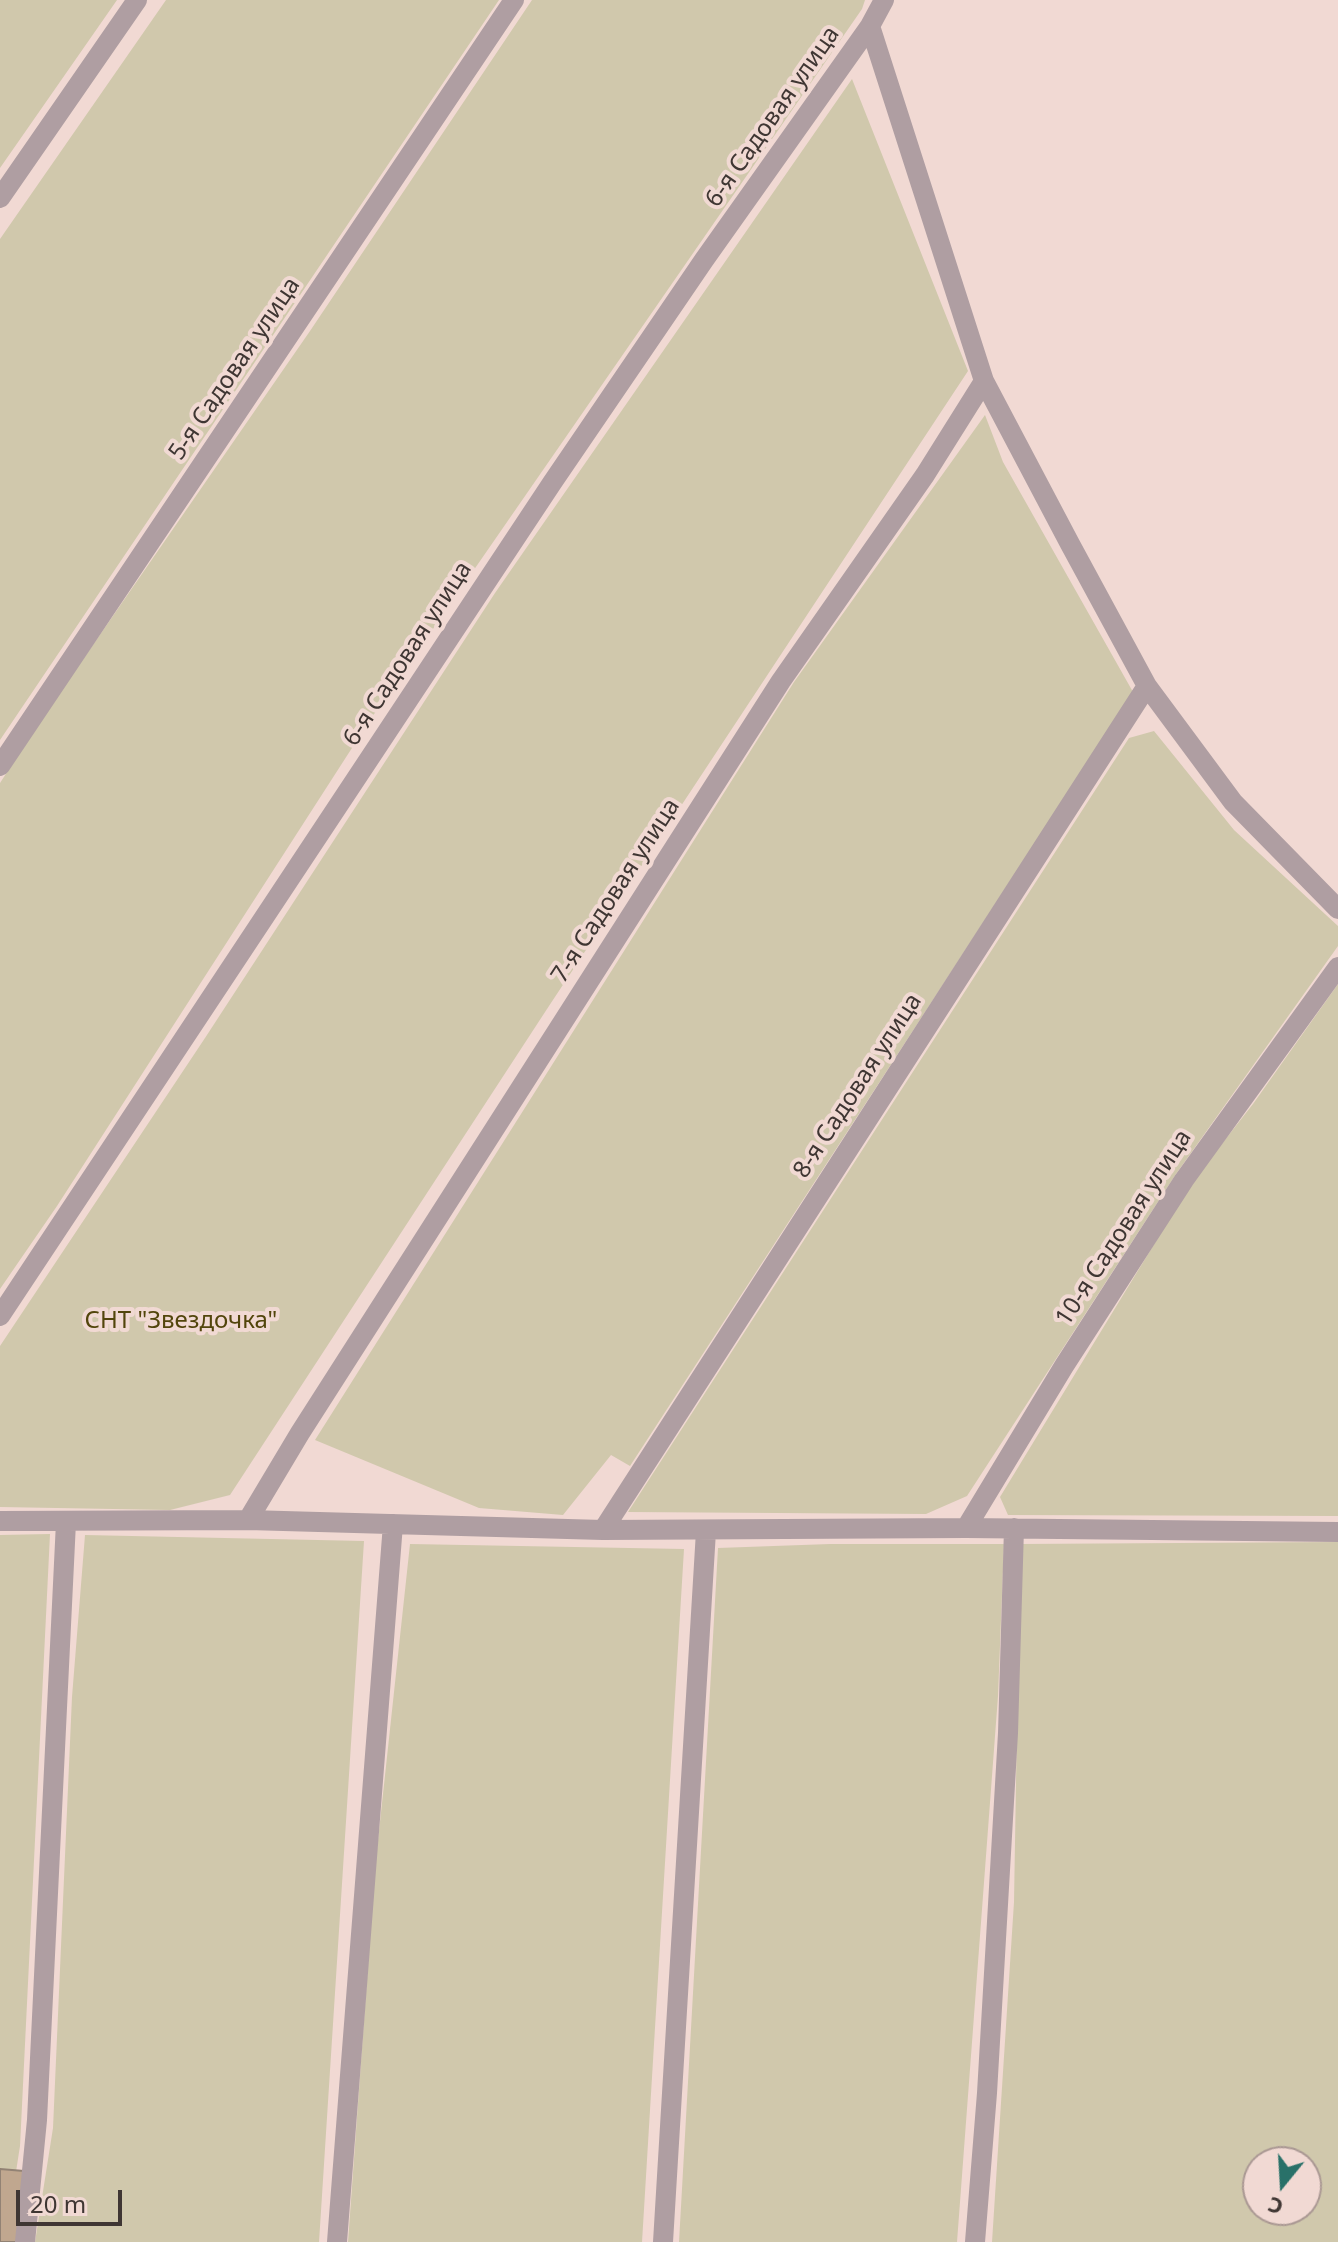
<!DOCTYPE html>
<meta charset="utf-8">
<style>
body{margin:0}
#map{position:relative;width:1338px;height:2242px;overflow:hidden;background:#f1d9d3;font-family:"Noto Sans",sans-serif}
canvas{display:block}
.north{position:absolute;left:1242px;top:2146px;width:80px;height:80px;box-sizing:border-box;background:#f1d9d3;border:2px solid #aa9893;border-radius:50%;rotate:198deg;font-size:22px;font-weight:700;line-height:32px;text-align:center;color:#3f3633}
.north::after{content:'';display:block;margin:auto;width:28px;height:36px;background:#297169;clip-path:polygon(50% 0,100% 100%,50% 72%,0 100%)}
.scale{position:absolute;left:16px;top:2190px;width:106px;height:36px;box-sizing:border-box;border:4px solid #3f3633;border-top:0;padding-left:10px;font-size:24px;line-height:28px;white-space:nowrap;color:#3f3633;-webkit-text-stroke:6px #f1d9d3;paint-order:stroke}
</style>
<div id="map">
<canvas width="1338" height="2242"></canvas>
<div class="north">С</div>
<div class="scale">20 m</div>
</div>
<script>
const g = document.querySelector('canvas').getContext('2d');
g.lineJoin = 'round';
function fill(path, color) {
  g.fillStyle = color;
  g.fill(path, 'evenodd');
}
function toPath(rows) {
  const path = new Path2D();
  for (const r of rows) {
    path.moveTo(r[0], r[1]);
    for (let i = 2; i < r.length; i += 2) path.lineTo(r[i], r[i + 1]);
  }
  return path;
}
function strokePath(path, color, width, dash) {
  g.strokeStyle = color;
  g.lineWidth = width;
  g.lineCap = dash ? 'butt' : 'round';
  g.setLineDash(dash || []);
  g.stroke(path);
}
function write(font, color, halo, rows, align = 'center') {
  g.font = font + ' "Noto Sans",sans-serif';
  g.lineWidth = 8;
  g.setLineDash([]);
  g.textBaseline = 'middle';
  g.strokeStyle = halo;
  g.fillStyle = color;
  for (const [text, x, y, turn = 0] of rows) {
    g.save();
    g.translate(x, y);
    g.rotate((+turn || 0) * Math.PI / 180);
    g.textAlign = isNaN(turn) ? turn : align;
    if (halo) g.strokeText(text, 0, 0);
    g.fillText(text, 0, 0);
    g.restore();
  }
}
fill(toPath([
 [0,0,117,0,0,168],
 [166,0,499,0,0,740,0,239],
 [532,0,865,0,862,9,370,720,57,1206,0,1289,0,783,43,717,310,331],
 [852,79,968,371,547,1009,230,1495,170,1510,0,1507,0,1346,205,1038,495,593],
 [985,415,1003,462,1133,692,630,1466,611,1455,563,1515,479,1508,315,1440,794,682],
 [1154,731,1234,830,1338,926,1338,946,1176,1174,967,1496,926,1514,628,1512,1129,738],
 [1338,984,1338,1516,1008,1515,1000,1497,1192,1182,1253,1104],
 [50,1534,20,2146,5,2242,0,2242,0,1535],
 [85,1535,364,1541,319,2242,35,2242,53,2128,72,1697],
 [1338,1542,1338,2242,992,2242,1014,1902,1020,1544],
 [1258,2162,1306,2162,1306,2210,1258,2210],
 [410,1544,684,1549,642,2242,348,2242,375,1868],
 [830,1544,1004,1544,998,1696,957,2242,679,2242,718,1548]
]), '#d0c8ac');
const building = toPath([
 [0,2169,24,2171,17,2242,0,2242,0,2169]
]);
fill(building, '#c0a78f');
strokePath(building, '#928274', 2);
strokePath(toPath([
 [870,26,984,381,1070,544,1147,686,1233,802,1338,909],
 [0,198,137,0],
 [0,766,514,0],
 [0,1316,552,483,704,260,870,26,884,0],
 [248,1520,300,1433,781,681,925,475,984,381],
 [0,1521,248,1520,603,1530,966,1528,1338,1532],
 [966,1528,1064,1366,1184,1180,1338,967],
 [603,1530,1147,686],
 [25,2242,37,2120,66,1522],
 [337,2242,393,1524],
 [663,2242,706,1531],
 [975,2242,987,2093,1008,1733,1014,1528]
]), '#af9ea2', 20);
write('24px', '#3f3633', '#f1d9d3', [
 ["6-я Садовая улица",773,117,-55],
 ["5-я Садовая улица",235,369,-56],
 ["6-я Садовая улица",408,654,-57],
 ["7-я Садовая улица",616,891,-57],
 ["8-я Садовая улица",858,1086,-57],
 ["10-я Садовая улица",1124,1228,-57]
]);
write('24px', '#52450b', '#f1d9d3', [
 ["СНТ \"Звездочка\"",181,1321]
]);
</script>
